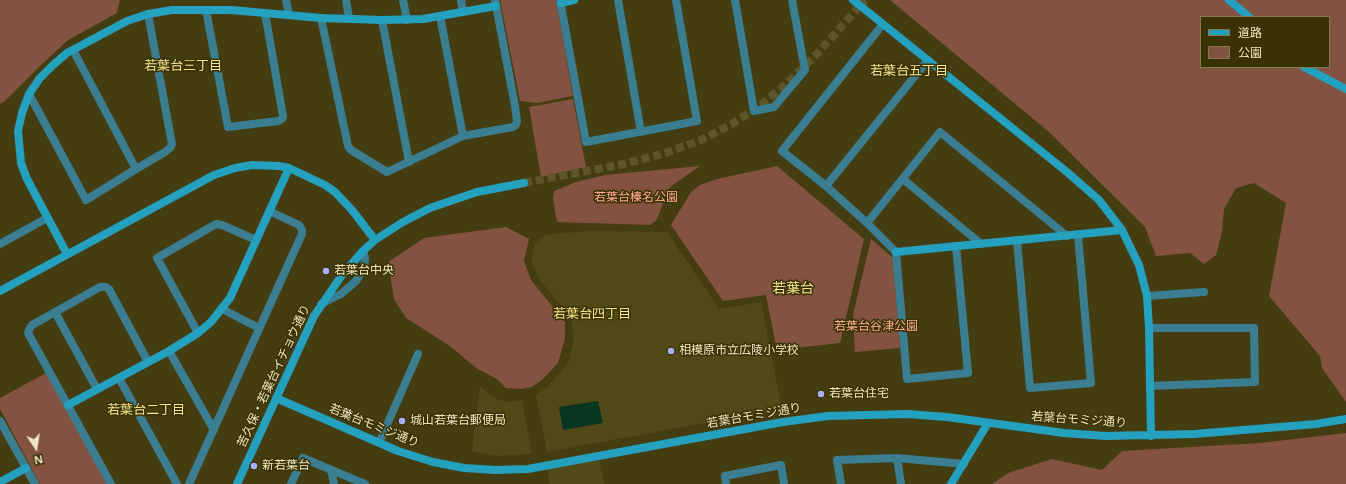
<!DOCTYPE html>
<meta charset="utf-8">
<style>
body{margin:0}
#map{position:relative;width:1346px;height:484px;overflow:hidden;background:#443d11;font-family:"Noto Sans","Noto Sans JP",sans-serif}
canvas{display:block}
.legend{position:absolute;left:1200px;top:16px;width:130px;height:52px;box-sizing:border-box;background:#3a3205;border:1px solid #827a50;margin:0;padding:5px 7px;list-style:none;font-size:12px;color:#ede7c0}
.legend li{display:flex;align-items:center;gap:8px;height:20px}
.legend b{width:20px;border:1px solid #827a50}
.north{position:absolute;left:16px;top:428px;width:40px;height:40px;-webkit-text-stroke:3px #3a3205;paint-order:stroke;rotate:168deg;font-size:11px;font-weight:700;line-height:16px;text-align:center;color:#ede7c0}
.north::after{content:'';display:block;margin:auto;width:14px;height:18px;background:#ede7c0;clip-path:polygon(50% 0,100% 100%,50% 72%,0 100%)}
</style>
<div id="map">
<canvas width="1346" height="484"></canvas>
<ul class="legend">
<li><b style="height:5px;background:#25a1c0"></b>道路</li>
<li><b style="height:11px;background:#835241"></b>公園</li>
</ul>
<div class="north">N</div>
</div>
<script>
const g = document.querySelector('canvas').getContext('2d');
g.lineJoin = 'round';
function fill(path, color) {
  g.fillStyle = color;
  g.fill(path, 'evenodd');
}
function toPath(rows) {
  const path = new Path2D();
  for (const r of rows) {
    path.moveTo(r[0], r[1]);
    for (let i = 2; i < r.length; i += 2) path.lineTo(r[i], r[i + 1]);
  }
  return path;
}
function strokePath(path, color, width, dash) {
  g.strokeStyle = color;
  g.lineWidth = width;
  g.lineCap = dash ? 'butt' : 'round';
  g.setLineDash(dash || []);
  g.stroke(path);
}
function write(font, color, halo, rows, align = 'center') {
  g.font = font + ' "Noto Sans","Noto Sans JP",sans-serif';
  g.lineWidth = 3;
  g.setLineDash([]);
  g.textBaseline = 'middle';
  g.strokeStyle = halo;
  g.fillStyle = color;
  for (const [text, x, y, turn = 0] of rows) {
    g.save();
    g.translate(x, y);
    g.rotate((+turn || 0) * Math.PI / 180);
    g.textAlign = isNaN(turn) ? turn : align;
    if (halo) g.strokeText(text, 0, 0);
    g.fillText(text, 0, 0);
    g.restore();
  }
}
fill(toPath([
 [587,231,667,232,719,309,761,302,782,409,547,452,536,395,549,385,568,363,574,340,571,318,539,279,531,259,535,243,546,235],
 [480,386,486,392,496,399,509,402,522,400,532,454,497,456,472,451],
 [599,460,604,484,550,484,547,469]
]), '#524918');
fill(toPath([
 [0,0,120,0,117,13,68,40,40,66,4,102,0,104],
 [500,0,556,0,573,96,537,103,520,101],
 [890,0,1346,0,1346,402,1322,368,1320,356,1269,296,1286,203,1254,183,1236,188,1224,209,1222,232,1216,255,1204,264,1190,253,1156,256,1145,227,1049,132],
 [1201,17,1329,17,1329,67,1201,67],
 [573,99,586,167,541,177,529,107],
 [700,166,670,187,656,221,650,225,557,222,553,198,554,191,576,182,605,175],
 [777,166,864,239,840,343,777,350,766,295,723,301,671,225,691,192,700,185,717,179],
 [506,227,529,239,524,261,531,280,565,322,565,339,558,363,542,380,532,387,522,389,506,388,497,379,476,368,450,346,406,318,394,299,388,262,424,238],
 [871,239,893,258,900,348,855,352,853,315],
 [46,373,107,484,40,484,0,409,0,398],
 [1346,433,1346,484,992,484,1008,473,1052,459,1102,470,1122,451,1260,443]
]), '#835241');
fill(toPath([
 [598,401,603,423,563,430,559,407]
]), '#073622');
strokePath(toPath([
 [524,183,624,164,665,153,701,140,732,124,761,105,786,84,818,53,865,0]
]), '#5d562b', 8, [8, 4]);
strokePath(toPath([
 [286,0,289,15],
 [346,0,349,18],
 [403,0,407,20],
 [461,0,463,12],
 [560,0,586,142,697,121,676,0],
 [618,0,641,132],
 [735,0,754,111,774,107,805,70,792,0],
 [206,10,228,127,278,121,282,119,283,116,265,13],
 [440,16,463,136],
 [321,18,348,146,351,150,387,172,463,136,513,127,516,125,517,121,515,106,495,0],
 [382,20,409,162],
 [883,24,782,151,826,186,867,223,896,252,907,379,968,373,956,246],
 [73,50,136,169],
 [29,94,86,200,136,169,165,152,170,148,172,144,148,14],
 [903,179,981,244],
 [826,186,928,60],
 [867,223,940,132,1067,236],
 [1017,240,1030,388,1091,383,1078,235],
 [0,244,47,218],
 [1147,296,1204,292],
 [321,304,341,294,356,281,364,268,365,258,363,251],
 [222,309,259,328],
 [55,312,97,389],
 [1149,328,1254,328,1255,382,1150,386],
 [198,333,157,258,216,224,222,225,256,240],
 [169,351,214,430],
 [119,378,177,484],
 [0,421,35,484],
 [379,443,418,354],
 [897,458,901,484],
 [331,470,334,484],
 [111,484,28,333,29,330,32,325,100,287,106,287,109,289,148,362],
 [189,484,302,234,302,230,299,225,269,211],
 [291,484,303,458,365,484],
 [726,484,725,476,781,465,784,484],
 [841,484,837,460,897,458,964,464]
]), '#3b7e91', 8);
strokePath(toPath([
 [853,0,1067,172,1099,200,1122,230,1139,265,1147,296,1149,328,1151,436],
 [1229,0,1249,17],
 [561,3,574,0],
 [1304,67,1346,89],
 [896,252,1122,230],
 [67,254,27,179,21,163,18,131,22,113,29,94,40,78,52,66,67,53,127,21,148,14,172,10,231,10,321,18,382,20,423,19,496,6],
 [0,291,214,175,235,168,252,165,279,166,289,168,325,185,335,192,352,210,375,240],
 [276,398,398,451,433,462,464,468,496,470,528,469,783,422,828,416,907,414,947,417,1064,433,1106,436,1194,434,1316,424,1346,419],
 [68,405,169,351,198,333,211,322,230,298,289,168],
 [0,482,26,468],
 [237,484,314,316,342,275,363,251,375,240,403,222,430,208,477,192,524,183],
 [951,484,988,423]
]), '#25a1c0', 8);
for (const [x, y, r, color] of [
 [326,271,4,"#a9b0fc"],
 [671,351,4,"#a9b0fc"],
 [821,394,4,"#a9b0fc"],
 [402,421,4,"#a9b0fc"],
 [254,466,4,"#a9b0fc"]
]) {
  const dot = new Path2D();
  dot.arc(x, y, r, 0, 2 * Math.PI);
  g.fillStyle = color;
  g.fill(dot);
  strokePath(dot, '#3a3205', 1.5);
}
write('12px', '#ffab8f', '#3a3205', [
 ["若葉台榛名公園",636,198],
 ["若葉台谷津公園",876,327]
]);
write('12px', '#ede7c0', '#3a3205', [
 ["若葉台中央",334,271],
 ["相模原市立広陵小学校",679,351],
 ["若葉台住宅",829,394],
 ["城山若葉台郵便局",410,421],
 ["新若葉台",262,466]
], 'left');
write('12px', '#ede7c0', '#3a3205', [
 ["苦久保・若葉台イチョウ通り",274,376,-65],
 ["若葉台モミジ通り",754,416,-10],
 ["若葉台モミジ通り",1079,420,4],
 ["若葉台モミジ通り",374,426,22]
]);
write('13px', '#f3e493', '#3a3205', [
 ["若葉台三丁目",183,66],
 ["若葉台五丁目",909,71],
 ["若葉台四丁目",592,314],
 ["若葉台二丁目",146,410]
]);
write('14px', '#f3e493', '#3a3205', [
 ["若葉台",793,289]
]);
</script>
